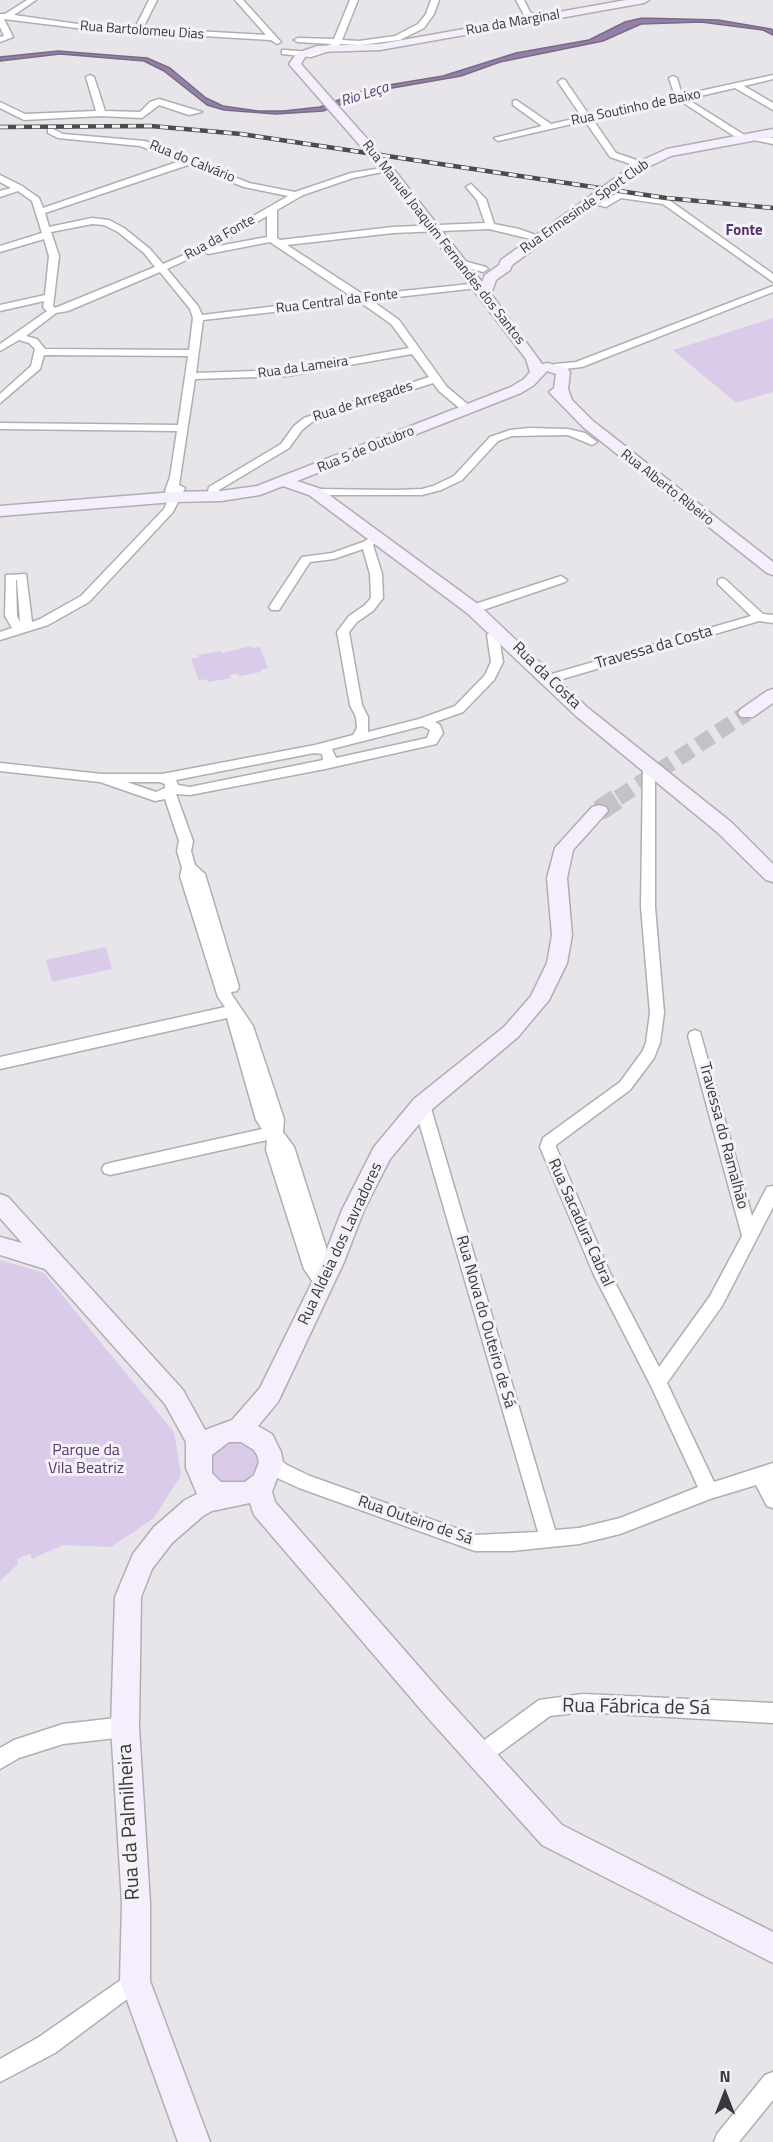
<!DOCTYPE html>
<meta charset="utf-8">
<style>
body{margin:0}
#map{position:relative;width:773px;height:2142px;overflow:hidden;background:#e7e5ea;font-family:"Titillium Web",sans-serif}
canvas{display:block}
.north{position:absolute;left:695px;top:2064px;width:60px;height:60px;-webkit-text-stroke:4px #f4f2f7;paint-order:stroke;rotate:0deg;font-size:16px;font-weight:700;line-height:24px;text-align:center;color:#39383a}
.north::after{content:'';display:block;margin:auto;width:21px;height:27px;background:#39383a;clip-path:polygon(50% 0,100% 100%,50% 72%,0 100%)}
</style>
<div id="map">
<canvas width="773" height="2142"></canvas>
<div class="north">N</div>
</div>
<script>
const g = document.querySelector('canvas').getContext('2d');
g.lineJoin = 'round';
function fill(path, color) {
  g.fillStyle = color;
  g.fill(path, 'evenodd');
}
function toPath(rows) {
  const path = new Path2D();
  for (const r of rows) {
    path.moveTo(r[0], r[1]);
    for (let i = 2; i < r.length; i += 2) path.lineTo(r[i], r[i + 1]);
  }
  return path;
}
function strokePath(path, color, width, dash) {
  g.strokeStyle = color;
  g.lineWidth = width;
  g.lineCap = dash ? 'butt' : 'round';
  g.setLineDash(dash || []);
  g.stroke(path);
}
function write(font, color, halo, rows, align = 'center') {
  g.font = font + ' "Titillium Web",sans-serif';
  g.lineWidth = 6;
  g.setLineDash([]);
  g.textBaseline = 'middle';
  g.strokeStyle = halo;
  g.fillStyle = color;
  for (const [text, x, y, turn = 0] of rows) {
    g.save();
    g.translate(x, y);
    g.rotate((+turn || 0) * Math.PI / 180);
    g.textAlign = isNaN(turn) ? turn : align;
    if (halo) g.strokeText(text, 0, 0);
    g.fillText(text, 0, 0);
    g.restore();
  }
}
fill(toPath([
 [773,318,773,392,736,403,673,350],
 [251,646,252,648,260,647,268,668,261,670,261,672,239,676,237,674,230,675,231,678,208,682,207,679,199,681,191,659,199,657,198,655,221,651,222,653],
 [106,947,112,969,52,982,46,960],
 [0,1260,44,1273,174,1432,181,1475,154,1518,111,1547,63,1545,32,1559,30,1554,17,1559,18,1564,0,1581],
 [232,1440,249,1443,260,1454,259,1470,248,1483,223,1484,211,1474,212,1452]
]), '#dbcbeb');
const water = toPath([
 [642,18,718,20,771,29,773,30,773,35,763,30,701,22,641,24,603,41,500,62,461,76,381,90,323,111,276,114,224,110,207,105,164,71,144,61,60,54,0,61,0,57,58,51,147,58,170,68,206,98,223,106,258,111,283,111,320,107,370,88,443,76,516,53,589,40,625,22,642,18]
]);
fill(water, '#9480a6');
strokePath(water, '#796a86', 1.5);
strokePath(toPath([
 [618,798,747,713]
]), '#c4c2c7', 16, [16, 8]);
strokePath(toPath([
 [599,811,620,797]
]), '#c4c2c7', 21, [21, 10]);
const street = toPath([
 [27,0,36,0,14,15,85,25,135,28,149,0,157,0,143,28,266,35,235,0,243,0,281,42,277,44,271,40,85,29,4,19,13,37,0,42,0,37,4,36,0,27,0,14,5,14,27,0],
 [350,0,358,0,342,40,359,41,395,36,418,24,426,14,431,0,439,0,434,14,424,28,400,40,359,45,340,44,338,48,311,57,282,54,282,50,285,50,310,52,332,44,298,42,294,40,298,38,334,39,350,0],
 [516,0,524,0,530,12,540,17,540,21,534,21,524,15,516,0],
 [90,75,94,77,105,111,140,112,150,102,159,99,202,112,189,115,159,105,142,118,101,116,24,120,0,108,0,102,25,114,96,111,86,77,90,75],
 [773,75,773,79,744,86,773,103,773,110,735,88,687,99,746,136,746,140,740,140,679,100,593,120,616,153,645,163,646,165,642,168,610,157,585,121,498,141,494,138,542,126,513,105,513,101,516,100,551,124,582,117,558,82,562,79,565,80,589,115,675,96,669,78,673,76,677,78,682,95,773,75],
 [51,128,63,134,145,141,249,183,295,192,351,173,388,167,392,170,353,178,303,195,277,210,277,238,280,240,393,227,485,223,477,200,466,187,471,184,486,199,494,224,519,229,544,238,539,241,489,229,393,233,287,245,364,295,480,283,480,287,477,288,371,300,399,320,447,387,471,407,471,411,463,411,439,391,433,383,312,422,302,430,289,448,219,490,219,496,213,499,207,496,209,487,281,444,294,426,304,418,429,377,412,354,287,376,195,379,179,485,185,488,173,512,89,602,48,625,0,640,0,632,12,628,5,616,6,575,26,574,32,622,40,619,81,596,164,509,169,498,165,491,170,477,177,431,0,429,0,423,178,425,188,356,44,355,40,369,0,403,0,394,31,366,35,349,29,343,19,340,0,351,0,344,47,311,43,307,44,301,0,311,0,305,45,295,49,256,44,239,0,252,0,246,42,233,32,201,18,191,0,197,0,191,11,188,0,182,0,175,22,186,39,198,43,208,180,161,140,146,58,138,48,133,48,129,51,128],
 [188,165,244,187,288,196,193,251,163,264,150,249,124,228,109,220,92,218,49,227,45,213,188,165],
 [267,216,267,237,213,247,267,216],
 [92,224,104,225,118,232,144,253,155,267,55,308,53,306,59,256,51,232,92,224],
 [270,242,352,297,202,315,198,306,167,269,204,252,208,254,270,242],
 [160,272,190,309,193,318,189,350,45,349,37,339,26,336,56,313,68,311,160,272],
 [360,302,391,324,409,348,287,370,196,373,203,320,360,302],
 [16,580,17,580,20,622,17,616,16,580],
 [752,134,773,138,773,144,749,139,748,137,752,134],
 [619,192,669,200,773,274,773,282,663,204,621,198,606,207,598,205,619,192],
 [460,260,486,267,488,269,483,272,457,265,457,261,460,260],
 [773,286,773,292,582,367,555,370,550,367,555,364,576,362,773,286],
 [529,428,568,429,585,433,597,442,592,445,568,435,512,436,498,441,462,480,441,490,422,495,315,495,309,492,315,489,395,490,422,489,433,486,454,476,490,437,510,430,529,428],
 [377,534,383,537,373,545,382,574,383,598,373,611,357,622,349,632,362,705,368,717,368,732,419,719,455,706,485,675,491,662,487,635,499,628,505,632,499,637,503,662,494,680,463,712,435,722,440,725,443,733,436,744,325,769,190,795,176,794,193,841,191,851,195,865,205,874,239,987,237,991,231,992,232,995,253,1026,284,1119,283,1132,294,1147,326,1247,330,1274,328,1278,331,1283,329,1288,323,1290,317,1288,304,1269,266,1150,267,1140,110,1175,104,1173,102,1169,104,1165,110,1163,262,1129,256,1120,227,1018,0,1069,0,1057,225,1007,218,997,180,876,182,868,177,851,179,841,165,799,155,801,100,782,0,771,0,763,102,774,162,774,315,745,353,735,357,728,356,717,350,705,337,632,349,616,365,605,371,598,370,574,363,549,334,559,310,562,279,610,271,610,269,607,302,557,332,553,363,542,377,534],
 [422,726,430,730,427,738,336,758,332,749,422,726],
 [314,753,322,754,323,760,190,787,178,785,176,780,314,753],
 [127,782,160,782,165,784,165,788,156,792,127,782],
 [561,576,567,580,565,582,477,612,473,613,467,609,469,606,561,576],
 [722,578,726,580,763,614,773,615,773,623,759,621,549,683,543,679,545,676,751,616,718,584,718,580,722,578],
 [649,761,655,765,655,907,664,1013,660,1043,654,1058,630,1090,556,1145,556,1147,610,1273,659,1367,710,1296,742,1236,688,1036,690,1032,695,1030,700,1032,752,1216,767,1187,773,1186,773,1207,722,1306,667,1383,714,1482,773,1463,773,1508,767,1506,756,1485,710,1499,620,1534,579,1544,512,1551,475,1551,299,1488,275,1477,262,1462,265,1456,271,1454,287,1465,310,1476,475,1535,538,1532,414,1105,417,1101,422,1099,427,1101,430,1105,555,1530,579,1528,620,1518,698,1487,651,1386,594,1275,540,1147,543,1138,620,1082,642,1052,646,1043,650,1013,641,907,643,765,649,761],
 [583,1694,773,1703,773,1723,583,1712,550,1716,486,1763,479,1766,472,1763,469,1756,472,1749,539,1700,583,1694],
 [125,1717,132,1720,135,1727,132,1734,125,1737,63,1744,19,1758,0,1769,0,1748,14,1740,63,1724,125,1717],
 [135,1970,142,1974,146,1981,142,1988,55,2053,0,2082,0,2059,39,2037,135,1970],
 [773,2072,773,2100,739,2142,714,2142,717,2134,765,2075,773,2072]
]);
const secondary = toPath([
 [626,0,649,0,644,3,380,50,318,52,305,57,301,64,392,167,482,282,485,275,499,265,501,260,636,163,667,149,773,129,773,137,671,156,644,169,512,265,510,270,496,280,491,294,542,364,548,363,568,369,570,372,568,389,572,400,593,421,773,562,773,575,767,573,583,427,549,392,554,388,556,374,547,371,534,385,521,393,297,481,321,489,479,605,588,708,731,822,773,864,773,882,766,880,717,832,576,716,467,613,309,495,283,486,260,495,221,501,174,502,0,516,0,506,174,492,221,491,257,486,511,387,524,379,530,372,526,359,384,173,289,64,297,53,317,46,380,44,626,0],
 [773,689,773,703,753,717,741,717,738,713,741,709,767,691,773,689],
 [599,805,606,807,608,811,573,850,567,878,572,935,567,963,549,1000,518,1037,430,1111,390,1159,364,1210,344,1262,278,1402,258,1426,272,1434,281,1452,283,1462,272,1492,275,1502,448,1700,562,1825,773,1932,773,1963,542,1845,428,1718,254,1515,250,1503,212,1511,203,1516,172,1543,152,1569,141,1597,139,1727,150,1903,150,1981,210,2142,178,2142,120,1981,122,1903,111,1727,115,1597,133,1554,154,1527,185,1500,197,1494,186,1468,186,1442,165,1404,45,1269,0,1255,0,1237,22,1243,0,1218,0,1194,8,1197,183,1390,205,1430,232,1420,260,1388,322,1262,342,1210,374,1147,414,1099,504,1027,531,996,547,963,552,935,547,878,555,848,592,807,599,805],
 [229,1442,241,1442,254,1450,257,1455,259,1462,254,1475,245,1482,221,1482,212,1473,212,1455,229,1442]
]);
strokePath(street, '#b0aeb2', 3);
strokePath(secondary, '#b0aeb2', 3);
fill(street, '#fff');
fill(secondary, '#f5eefc');
const rail = toPath([
 [0,127,151,126,241,134,666,198,773,208]
]);
strokePath(rail, '#4d4b4e', 4.5);
strokePath(rail, '#f4f2f7', 3, [8]);
write('14px', '#39383a', '#f4f2f7', [
 ["Rua da Marginal",513,23,-10],
 ["Rua Bartolomeu Dias",142,31,4],
 ["Rua Soutinho de Baixo",636,108,-12],
 ["Rua do Calvário",192,162,22],
 ["Rua Ermesinde Sport Club",585,207,-35],
 ["Rua da Fonte",220,238,-29],
 ["Rua Manuel Joaquim Fernandes dos Santos",443,243,52],
 ["Rua Central da Fonte",337,302,-7],
 ["Rua da Lameira",303,368,-8],
 ["Rua de Arregades",363,402,-18],
 ["Rua 5 de Outubro",366,450,-22],
 ["Rua Alberto Ribeiro",667,488,38]
]);
write('italic 15px', '#5a3d71', '#f4f2f7', [
 ["Rio Leça",365,95,-18]
]);
write('bold 15px', '#53336d', '#f4f2f7', [
 ["Fonte",744,231]
]);
write('16px', '#39383a', '#f4f2f7', [
 ["Travessa da Costa",654,648,-16],
 ["Rua da Costa",546,676,44],
 ["Travessa do Ramalhão",723,1136,75],
 ["Rua Sacadura Cabral",580,1223,66],
 ["Rua Aldeia dos Lavradores",341,1244,-65],
 ["Rua Nova do Outeiro de Sá",485,1322,74],
 ["Rua Outeiro de Sá",415,1521,19]
]);
write('16px', '#573b6e', '#f4f2f7', [
 ["Parque da",86,1451],
 ["Vila Beatriz",86,1469]
]);
write('20px', '#39383a', '#f4f2f7', [
 ["Rua Fábrica de Sá",636,1708,1],
 ["Rua da Palmilheira",130,1822,-93]
]);
</script>
